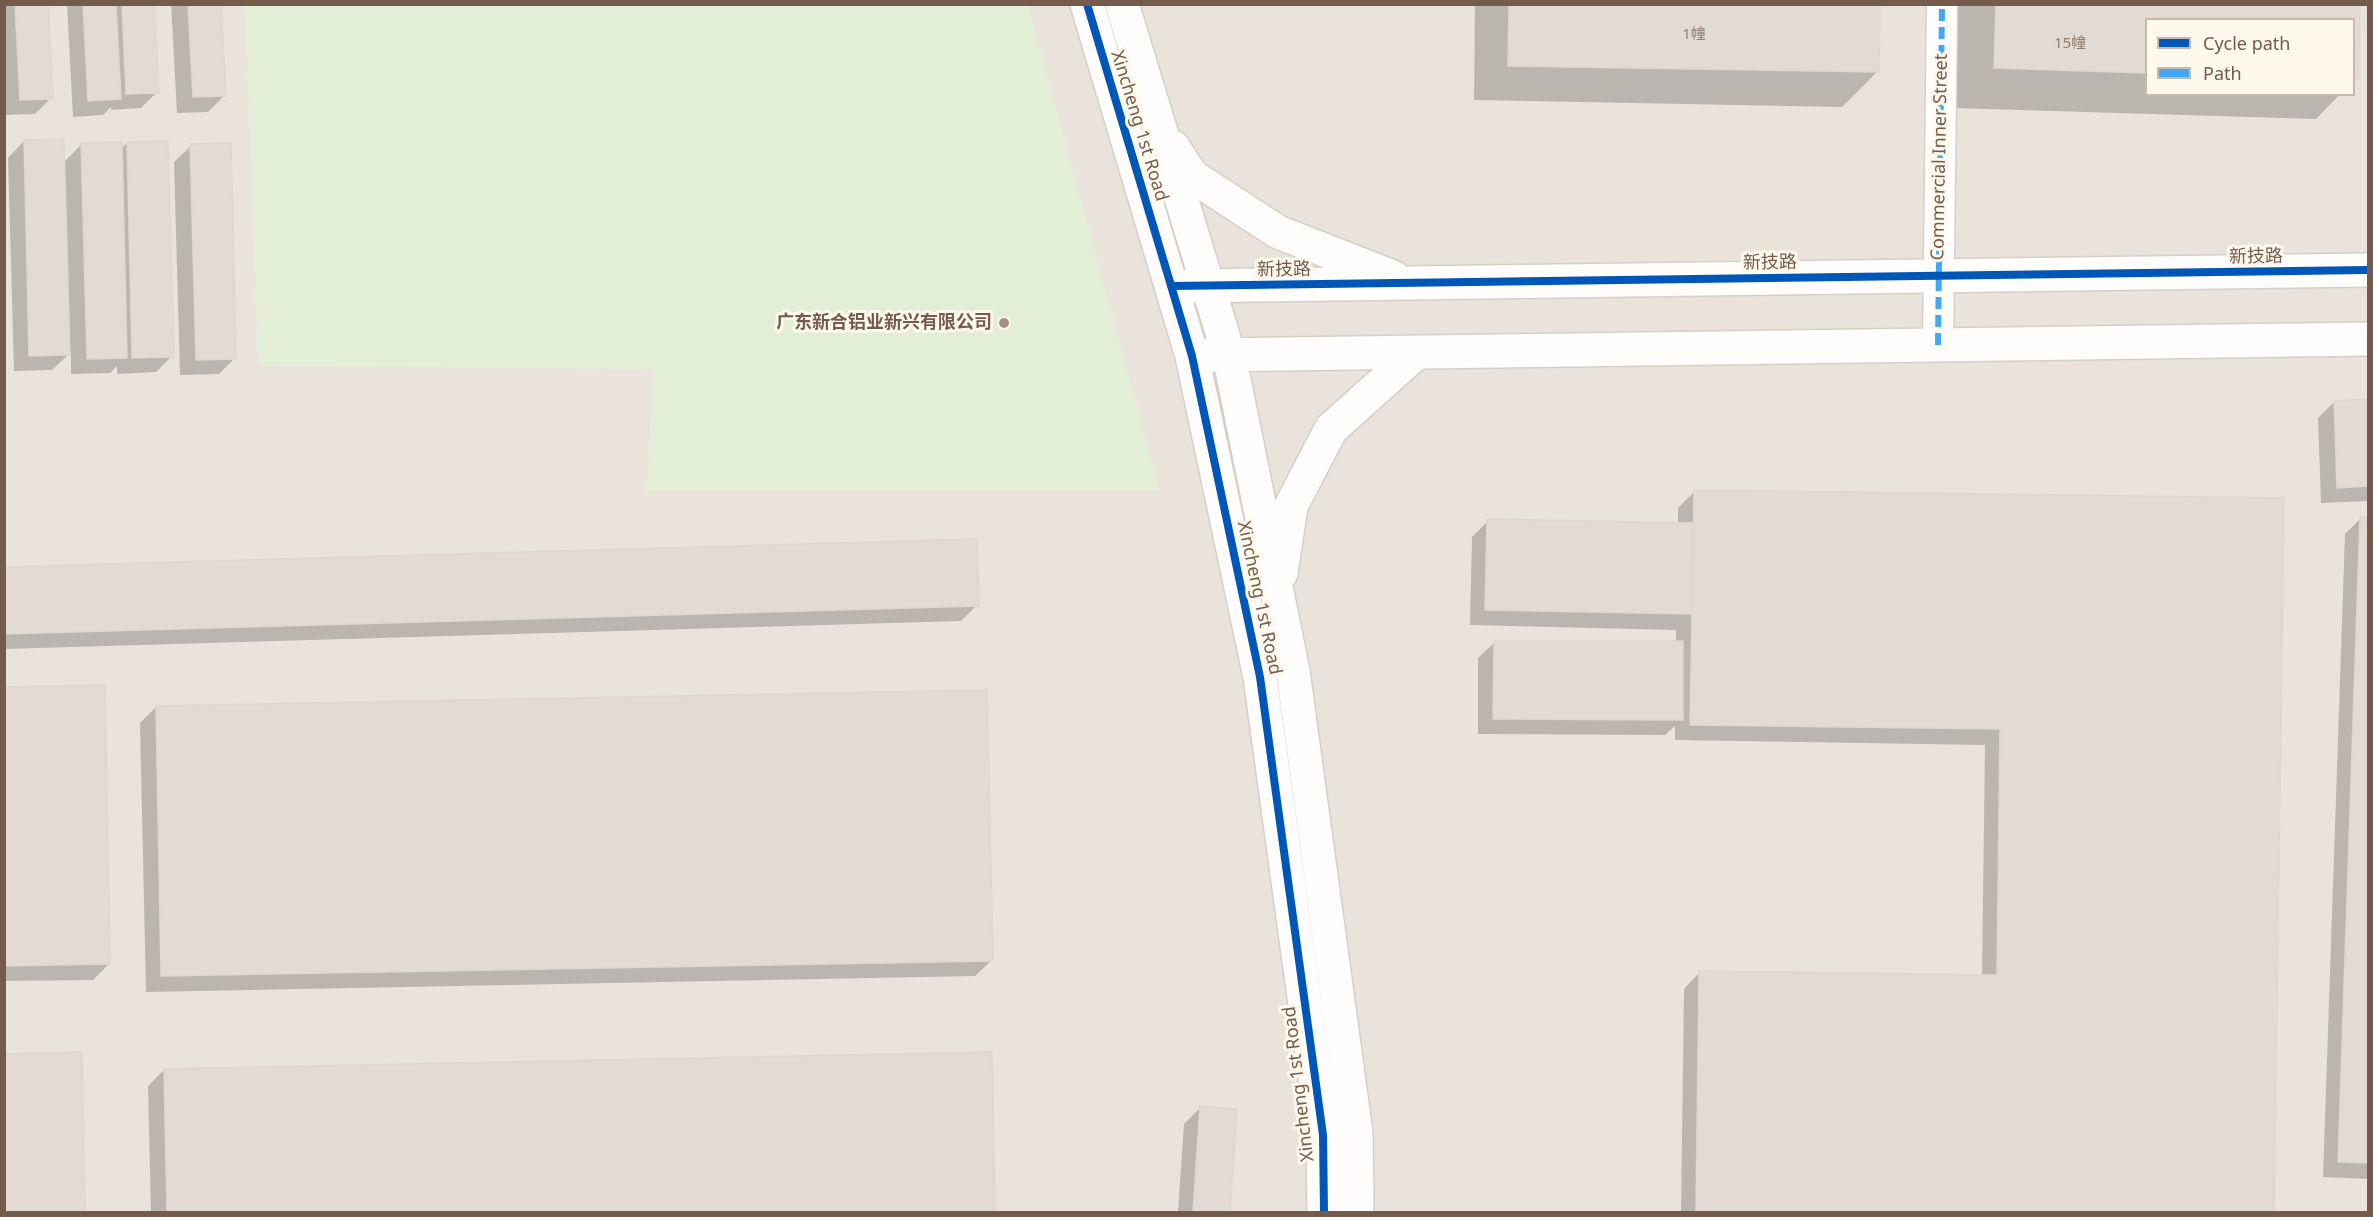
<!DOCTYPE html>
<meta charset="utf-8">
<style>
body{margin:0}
#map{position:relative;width:2373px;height:1217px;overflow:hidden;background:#f7f3eb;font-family:"Noto Sans",sans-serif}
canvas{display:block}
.frame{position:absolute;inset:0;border:6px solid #745b4c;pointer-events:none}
.legend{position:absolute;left:2145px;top:18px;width:210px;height:78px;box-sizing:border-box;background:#fef8ed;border:2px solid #c7b9ad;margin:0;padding:8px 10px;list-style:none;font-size:18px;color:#745b4c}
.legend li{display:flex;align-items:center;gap:12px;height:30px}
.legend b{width:30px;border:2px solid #c7b9ad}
</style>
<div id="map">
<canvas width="2373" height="1217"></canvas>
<div class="frame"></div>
<ul class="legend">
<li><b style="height:8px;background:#0057b8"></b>Cycle path</li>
<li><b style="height:8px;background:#3fa9f5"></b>Path</li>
</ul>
</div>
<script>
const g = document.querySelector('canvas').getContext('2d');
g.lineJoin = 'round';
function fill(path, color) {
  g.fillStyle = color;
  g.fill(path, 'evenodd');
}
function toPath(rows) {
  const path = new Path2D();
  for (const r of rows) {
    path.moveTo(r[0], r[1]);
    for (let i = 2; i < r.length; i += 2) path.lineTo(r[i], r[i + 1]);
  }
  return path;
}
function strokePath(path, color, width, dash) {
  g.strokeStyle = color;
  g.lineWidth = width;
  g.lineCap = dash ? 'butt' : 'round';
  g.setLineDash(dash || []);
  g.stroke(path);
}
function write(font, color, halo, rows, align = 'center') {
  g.font = font + ' "Noto Sans","Noto Sans SC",sans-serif';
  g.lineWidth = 6;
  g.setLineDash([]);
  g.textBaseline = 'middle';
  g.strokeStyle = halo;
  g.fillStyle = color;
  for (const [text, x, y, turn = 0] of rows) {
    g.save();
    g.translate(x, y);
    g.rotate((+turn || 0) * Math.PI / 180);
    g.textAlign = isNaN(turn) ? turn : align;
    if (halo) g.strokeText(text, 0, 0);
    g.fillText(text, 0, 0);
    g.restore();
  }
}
fill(toPath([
 [5,5,2368,5,2368,1212,5,1212],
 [2146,20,2354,20,2354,94,2146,94]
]), '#eae3dc');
fill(toPath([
 [245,5,1028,5,1160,491,647,491,653,369,258,366]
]), '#e3eed6');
fill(toPath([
 [4,4,46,4,51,98,35,114,5,115],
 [67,4,153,4,157,92,141,108,111,110,111,107,103,115,73,117],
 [171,4,219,4,224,96,208,112,177,113],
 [1475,4,1878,4,1877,72,1842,107,1474,100],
 [1957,4,2359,4,2356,78,2354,81,2354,20,2146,20,2146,94,2340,94,2316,119,1954,108],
 [24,141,63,163,82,144,120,150,127,143,172,356,156,372,117,374,117,366,110,373,71,374,71,352,52,370,14,371,8,158],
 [191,146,235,358,219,374,180,375,174,162],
 [2368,401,2368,501,2321,503,2318,418,2334,402],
 [1694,492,2283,499,2273,1212,1681,1212,1684,989,1700,972,1982,976,1985,745,1675,740,1675,726,1665,735,1478,734,1478,658,1495,642,1676,643,1676,630,1470,625,1472,537,1488,521,1678,525,1678,508],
 [2361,518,2368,519,2368,1179,2323,1177,2345,534],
 [4,569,977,605,961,621,4,649],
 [4,689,109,964,93,980,4,981],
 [156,707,992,960,975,976,146,992,140,723],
 [80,1054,83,1212,4,1212,4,1055],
 [991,1054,994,1212,151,1212,148,1086,164,1070],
 [1200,1108,1235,1110,1228,1212,1178,1212,1184,1124]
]), '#0003');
const building = toPath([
 [15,4,48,4,53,99,20,100,15,4],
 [83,4,116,4,121,99,88,101,83,4],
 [122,4,154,4,159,93,126,94,122,4],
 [188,4,221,4,226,96,193,97,188,4],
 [1509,4,1880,4,1879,72,1508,66,1509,4],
 [1996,4,2360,4,2358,79,2354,78,2354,20,2146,20,2146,73,1994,68,1996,4],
 [64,139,70,355,29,356,24,140,64,139],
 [168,141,174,357,132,358,127,142,168,141],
 [122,142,127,358,87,359,81,143,122,142],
 [231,143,236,359,196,360,190,144,231,143],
 [2368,399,2368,486,2337,488,2334,401,2368,399],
 [1694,490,2284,498,2274,1212,1696,1212,1699,971,1997,975,2000,729,1690,725,1694,490],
 [2360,517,2368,517,2368,1163,2338,1162,2360,517],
 [1487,519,1693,523,1691,614,1485,610,1487,519],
 [977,539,979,606,4,634,4,567,977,539],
 [1494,641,1683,641,1683,720,1493,719,1494,641],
 [105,685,110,964,4,966,4,687,105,685],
 [987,690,993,961,161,976,156,706,987,690],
 [82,1052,85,1212,4,1212,4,1054,82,1052],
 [992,1052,995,1212,167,1212,164,1069,992,1052],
 [1200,1106,1237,1109,1230,1212,1193,1212,1200,1106]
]);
fill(building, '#e3dbd3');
strokePath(building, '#e0d6cd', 1.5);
const street = toPath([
 [1938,345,1942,4]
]);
const secondary = toPath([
 [1087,4,1192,356,1260,677,1323,1135,1324,1212],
 [1122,4,1229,355,1293,671,1356,1133,1357,1212],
 [1173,147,1192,176,1278,232,1393,277],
 [1188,286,2368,270],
 [1209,355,2368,339],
 [1281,573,1291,506,1331,429,1417,352]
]);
strokePath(street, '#d6d0c9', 33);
strokePath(secondary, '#d6cfc8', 36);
strokePath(street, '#fefdfc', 30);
strokePath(secondary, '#fefdfc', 33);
strokePath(toPath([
 [1938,345,1942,4]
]), '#3fa9f5', 6, [12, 6]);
strokePath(toPath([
 [1087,4,1192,356,1260,677,1323,1135,1324,1212],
 [1171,286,2368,270]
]), '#0057b8', 8);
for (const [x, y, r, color] of [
 [1004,323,6,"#a29084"]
]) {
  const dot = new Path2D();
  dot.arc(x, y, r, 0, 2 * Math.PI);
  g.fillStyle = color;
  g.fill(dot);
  strokePath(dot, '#fef8ed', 2);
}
write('15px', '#927d70', null, [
 ["1幢",1694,35],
 ["15幢",2070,44]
]);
write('18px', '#745b4c', '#fef8ed', [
 ["Xincheng 1st Road",1139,126,73],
 ["Commercial Inner Street",1940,157,-89],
 ["新技路",2256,257,-1],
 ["新技路",1770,263,-1],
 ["新技路",1284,270,-1],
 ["Xincheng 1st Road",1259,598,78],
 ["Xincheng 1st Road",1299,1084,-97]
]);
write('bold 18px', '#745b4c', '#fef8ed', [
 ["广东新合铝业新兴有限公司",992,323]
], 'right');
</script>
